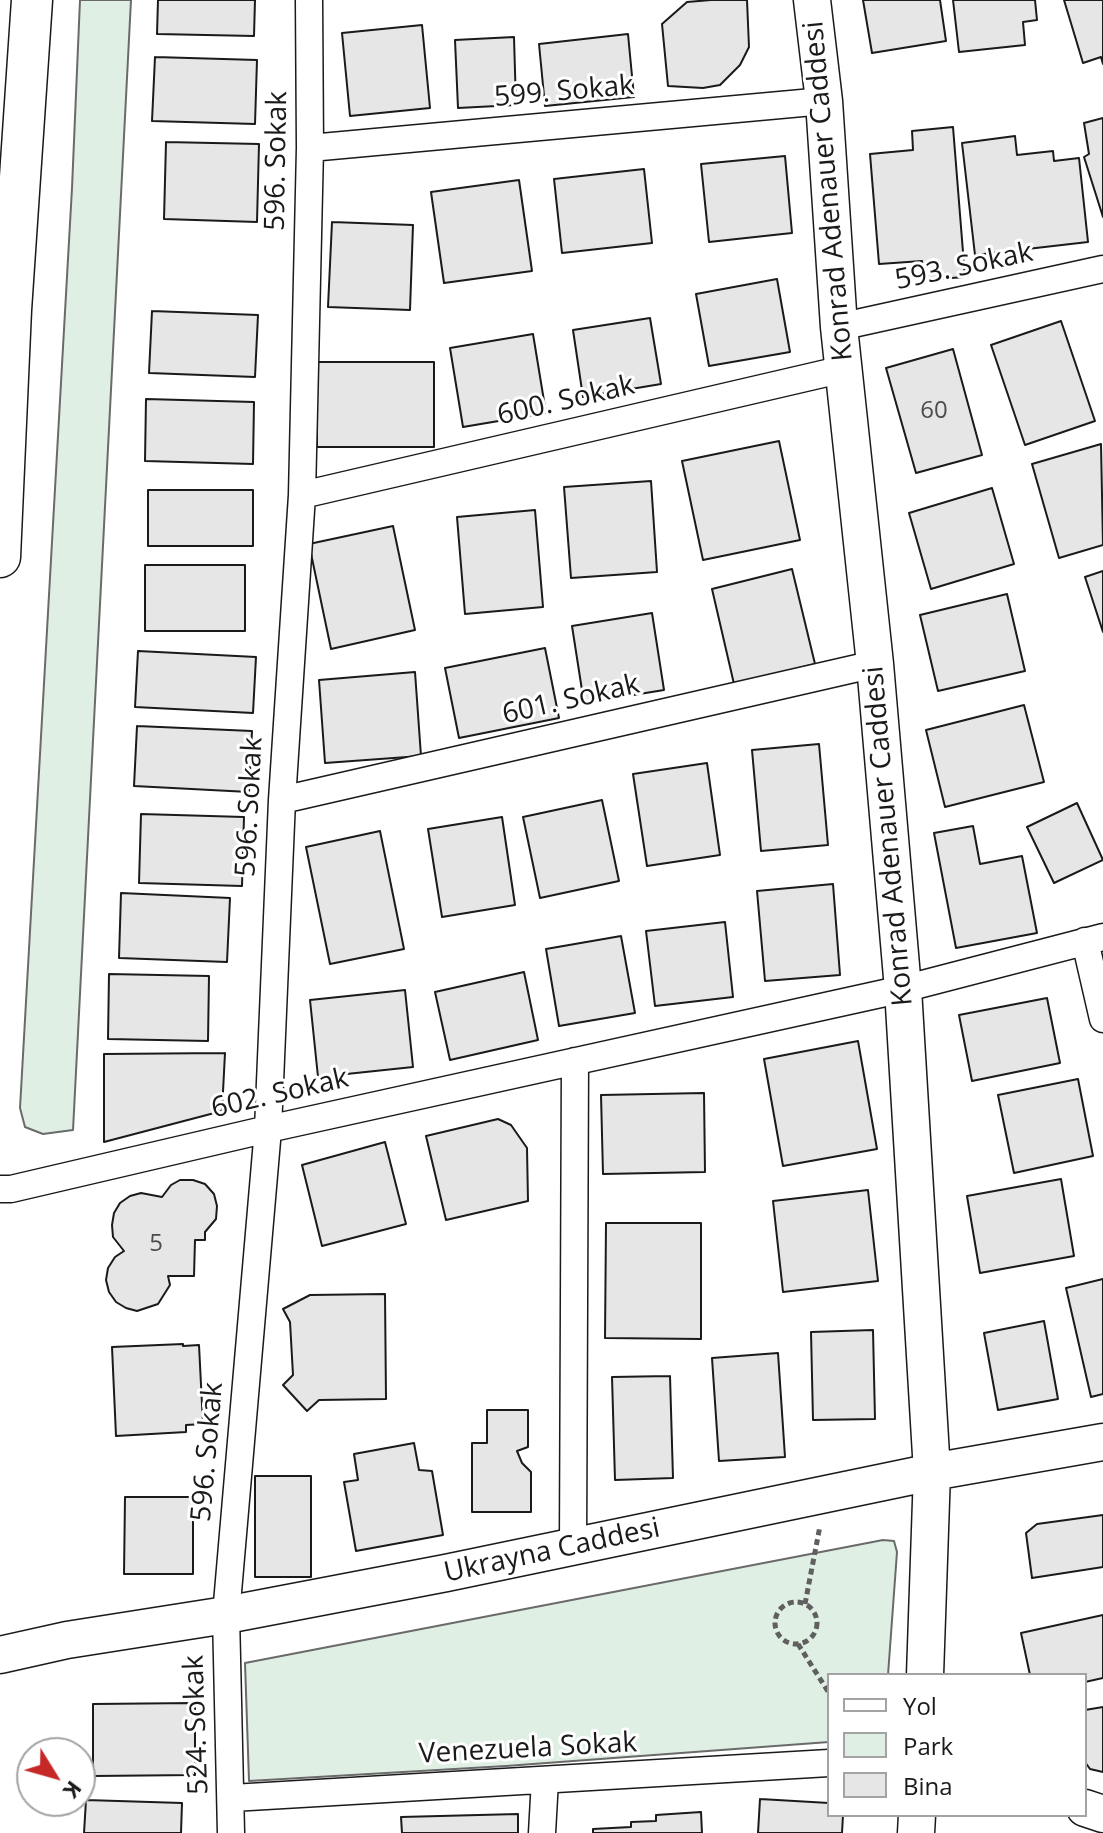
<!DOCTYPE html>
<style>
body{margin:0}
#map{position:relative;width:1103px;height:1833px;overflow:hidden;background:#fff;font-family:"Open Sans",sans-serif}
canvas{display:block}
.legend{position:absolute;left:827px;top:1673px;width:260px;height:144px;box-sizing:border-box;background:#fff;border:2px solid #a3a3a3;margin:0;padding:10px 14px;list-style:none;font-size:24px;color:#1a1a1a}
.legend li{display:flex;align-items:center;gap:16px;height:40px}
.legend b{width:40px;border:2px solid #a3a3a3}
.north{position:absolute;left:16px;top:1737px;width:80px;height:80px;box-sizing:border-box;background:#fff;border:2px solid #a3a3a3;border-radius:50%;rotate:127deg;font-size:22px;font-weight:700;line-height:32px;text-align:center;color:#1a1a1a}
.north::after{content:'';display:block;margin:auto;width:28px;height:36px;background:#c62828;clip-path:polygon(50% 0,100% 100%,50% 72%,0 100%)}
</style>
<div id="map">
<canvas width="1103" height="1833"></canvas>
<ul class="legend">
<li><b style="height:10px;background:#fff"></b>Yol</li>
<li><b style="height:22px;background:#e0efe3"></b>Park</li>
<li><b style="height:22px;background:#e6e6e6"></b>Bina</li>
</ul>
<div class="north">K</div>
</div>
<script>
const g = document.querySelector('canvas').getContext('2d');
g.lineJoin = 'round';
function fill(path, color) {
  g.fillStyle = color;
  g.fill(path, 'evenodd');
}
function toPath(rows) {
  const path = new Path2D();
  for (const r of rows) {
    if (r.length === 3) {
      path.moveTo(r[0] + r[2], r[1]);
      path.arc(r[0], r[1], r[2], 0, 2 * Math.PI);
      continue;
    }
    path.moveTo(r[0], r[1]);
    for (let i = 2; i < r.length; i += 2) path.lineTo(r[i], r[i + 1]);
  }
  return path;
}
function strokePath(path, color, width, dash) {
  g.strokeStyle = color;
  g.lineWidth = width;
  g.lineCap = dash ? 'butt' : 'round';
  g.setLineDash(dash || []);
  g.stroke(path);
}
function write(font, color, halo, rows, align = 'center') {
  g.font = font + ' "Open Sans",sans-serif';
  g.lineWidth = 6;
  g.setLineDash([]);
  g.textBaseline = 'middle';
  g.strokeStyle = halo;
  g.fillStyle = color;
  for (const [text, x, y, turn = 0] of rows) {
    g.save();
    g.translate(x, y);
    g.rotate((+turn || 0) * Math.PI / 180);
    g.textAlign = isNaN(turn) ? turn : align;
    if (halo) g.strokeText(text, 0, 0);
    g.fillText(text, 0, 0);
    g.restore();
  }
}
const green = toPath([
 [80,0,131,0,73,1130,43,1134,25,1127,20,1108,72,188,80,0],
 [883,1540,894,1541,897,1552,888,1675,829,1675,829,1742,506,1766,249,1781,245,1663,883,1540]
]);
fill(green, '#e0efe3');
strokePath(green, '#6a6a6a', 2);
const building = toPath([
 [158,0,255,0,254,36,157,34,158,0],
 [711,0,747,0,749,47,740,65,720,85,703,88,668,86,662,24,687,2,711,0],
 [863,0,940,0,946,41,872,53,863,0],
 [953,0,1035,0,1037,20,1023,22,1025,45,959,52,953,0],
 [1064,0,1103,0,1103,64,1101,57,1083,63,1064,0],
 [422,25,430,108,350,116,342,33,422,25],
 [628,34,634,97,545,106,539,44,628,34],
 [514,37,516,105,458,108,455,40,514,37],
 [155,57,257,60,255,124,152,121,155,57],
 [1103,118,1103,217,1084,157,1089,154,1084,123,1103,118],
 [953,127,965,277,924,280,922,261,879,264,870,154,913,150,912,131,953,127],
 [1015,136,1017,155,1053,151,1054,161,1079,158,1088,242,975,255,962,143,1015,136],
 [166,142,259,144,257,222,164,219,166,142],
 [785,156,792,233,709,242,701,164,785,156],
 [644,169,652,243,562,253,554,179,644,169],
 [519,180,532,271,444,283,431,192,519,180],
 [332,222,413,225,410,310,328,307,332,222],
 [777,279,790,352,709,366,696,294,777,279],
 [152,311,258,315,255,377,149,373,152,311],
 [650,318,661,384,583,397,573,330,650,318],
 [1061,321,1095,421,1025,445,991,345,1061,321],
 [533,334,546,413,463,427,450,348,533,334],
 [953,349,982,455,916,473,886,368,953,349],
 [317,362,434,362,434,447,317,447,317,362],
 [146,399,254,402,253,464,145,461,146,399],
 [779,441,800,540,703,560,682,461,779,441],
 [1101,444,1103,545,1059,558,1032,464,1101,444],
 [651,481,657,572,571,578,564,487,651,481],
 [992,488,1014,564,931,589,909,513,992,488],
 [148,490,253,490,253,546,148,546,148,490],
 [535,510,543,607,465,614,457,517,535,510],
 [393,526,415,630,331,649,309,544,393,526],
 [145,565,245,565,245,631,145,631,145,565],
 [792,569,815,664,734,684,712,589,792,569],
 [1103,571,1103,632,1085,577,1103,571],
 [1007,594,1025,671,938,691,920,615,1007,594],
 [652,613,664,690,584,703,572,626,652,613],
 [545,648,559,718,459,738,445,668,545,648],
 [138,651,256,657,253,713,135,707,138,651],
 [415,672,421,756,325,763,319,680,415,672],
 [1024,705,1044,782,945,807,926,730,1024,705],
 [137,726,252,731,249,792,134,786,137,726],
 [819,744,828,845,761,851,752,750,819,744],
 [707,763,720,855,647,866,633,774,707,763],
 [602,800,619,881,540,898,523,817,602,800],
 [1077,803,1103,860,1054,883,1027,827,1077,803],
 [141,814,244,817,242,886,139,883,141,814],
 [502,817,515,905,442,917,428,829,502,817],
 [973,826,980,864,1022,856,1037,933,956,948,934,833,973,826],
 [380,831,404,949,330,964,306,847,380,831],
 [833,884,840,975,765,981,757,891,833,884],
 [121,893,230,898,227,962,119,958,121,893],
 [725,922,733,997,655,1006,646,931,725,922],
 [621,936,635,1013,559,1026,546,949,621,936],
 [524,972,538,1040,450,1060,435,992,524,972],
 [109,974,209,976,208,1041,108,1039,109,974],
 [405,990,413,1067,318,1077,310,1000,405,990],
 [1047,998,1060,1063,972,1081,959,1015,1047,998],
 [858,1041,877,1149,783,1166,764,1059,858,1041],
 [225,1053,222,1111,104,1142,104,1054,225,1053],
 [1078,1079,1093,1156,1014,1173,998,1095,1078,1079],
 [704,1093,705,1172,603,1174,601,1095,704,1093],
 [498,1119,511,1125,527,1148,528,1201,446,1220,426,1136,498,1119],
 [385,1142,406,1224,322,1246,302,1165,385,1142],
 [1061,1179,1074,1256,980,1273,967,1196,1061,1179],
 [180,1180,193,1180,205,1184,214,1194,217,1206,216,1219,205,1232,205,1240,195,1240,194,1276,168,1276,170,1285,158,1304,137,1311,126,1308,116,1302,109,1292,106,1280,108,1268,115,1257,124,1251,113,1237,112,1225,114,1213,120,1203,130,1196,141,1193,162,1197,171,1185,180,1180],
 [868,1190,878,1281,783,1292,773,1201,868,1190],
 [606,1223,701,1223,701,1339,605,1338,606,1223],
 [1103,1279,1103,1394,1091,1397,1066,1288,1103,1279],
 [385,1294,386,1399,319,1400,307,1411,283,1385,293,1375,290,1322,283,1309,310,1295,385,1294],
 [1044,1321,1058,1399,998,1410,984,1333,1044,1321],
 [873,1330,875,1419,813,1420,811,1332,873,1330],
 [183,1344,183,1346,199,1345,203,1424,186,1425,186,1432,116,1436,112,1347,183,1344],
 [778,1353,785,1457,719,1461,712,1358,778,1353],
 [670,1376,673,1478,615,1480,612,1377,670,1376],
 [487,1410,528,1410,528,1447,517,1451,522,1463,531,1472,531,1512,472,1512,472,1443,487,1443,487,1410],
 [414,1443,419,1470,432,1471,443,1535,356,1551,344,1482,358,1480,354,1454,414,1443],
 [255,1476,311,1476,311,1577,255,1577,255,1476],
 [125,1497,193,1497,193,1574,124,1574,125,1497],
 [1103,1515,1103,1567,1032,1578,1026,1533,1037,1524,1103,1515],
 [1103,1615,1103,1678,1085,1682,1085,1675,1030,1675,1021,1633,1103,1615],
 [195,1703,195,1775,93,1776,93,1704,195,1703],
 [1103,1707,1103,1772,1090,1769,1085,1762,1085,1710,1103,1707],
 [760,1799,829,1803,829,1815,843,1815,842,1833,758,1833,760,1799],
 [86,1800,182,1803,181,1833,84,1833,86,1800],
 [701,1812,702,1833,593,1833,593,1829,631,1827,631,1822,656,1821,656,1815,701,1812],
 [518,1814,518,1833,402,1833,401,1817,518,1814]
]);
fill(building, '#e6e6e6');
strokePath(building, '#1a1a1a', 2);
const street = toPath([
 [310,148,824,101],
 [839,327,1103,269],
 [302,495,844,369],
 [282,800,875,664],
 [1085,941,1103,1019],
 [0,1189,11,1189,268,1129,903,989,1103,937],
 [573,1546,575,1061],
 [232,1798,829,1763],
 [231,1833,226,1615,268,1129,282,800,302,495,310,148,309,0],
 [542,1833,545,1780]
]);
const secondary = toPath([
 [812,0,824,101,839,327,875,664,903,989,932,1472,925,1675],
 [0,1655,67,1640,226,1615,446,1573,932,1472,1103,1442],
 [1085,1808,1103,1814],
 [916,1833,917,1815]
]);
const primary = toPath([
 [0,557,11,310,32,0]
]);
strokePath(street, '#1a1a1a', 29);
strokePath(secondary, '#1a1a1a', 39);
strokePath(primary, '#1a1a1a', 43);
strokePath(toPath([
 [796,1623,21],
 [805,1604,820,1526],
 [798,1644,829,1693]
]), '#5f5f5f', 5, [6, 4]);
strokePath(street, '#fff', 26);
strokePath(secondary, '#fff', 36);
strokePath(primary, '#fff', 40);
write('24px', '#4d4d4d', null, [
 ["60",934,411],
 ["5",156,1244]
]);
write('28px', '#1a1a1a', '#fff', [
 ["599. Sokak",564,92,-5],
 ["596. Sokak",277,161,-89],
 ["Konrad Adenauer Caddesi",829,191,-95],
 ["593. Sokak",964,267,-12],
 ["600. Sokak",566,401,-13],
 ["601. Sokak",571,700,-13],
 ["596. Sokak",250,807,-87],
 ["Konrad Adenauer Caddesi",889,836,-95],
 ["602. Sokak",280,1094,-13],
 ["596. Sokak",208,1452,-85],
 ["Ukrayna Caddesi",552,1551,-12],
 ["524. Sokak",197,1725,-92],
 ["Venezuela Sokak",528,1749,-3]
]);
</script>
